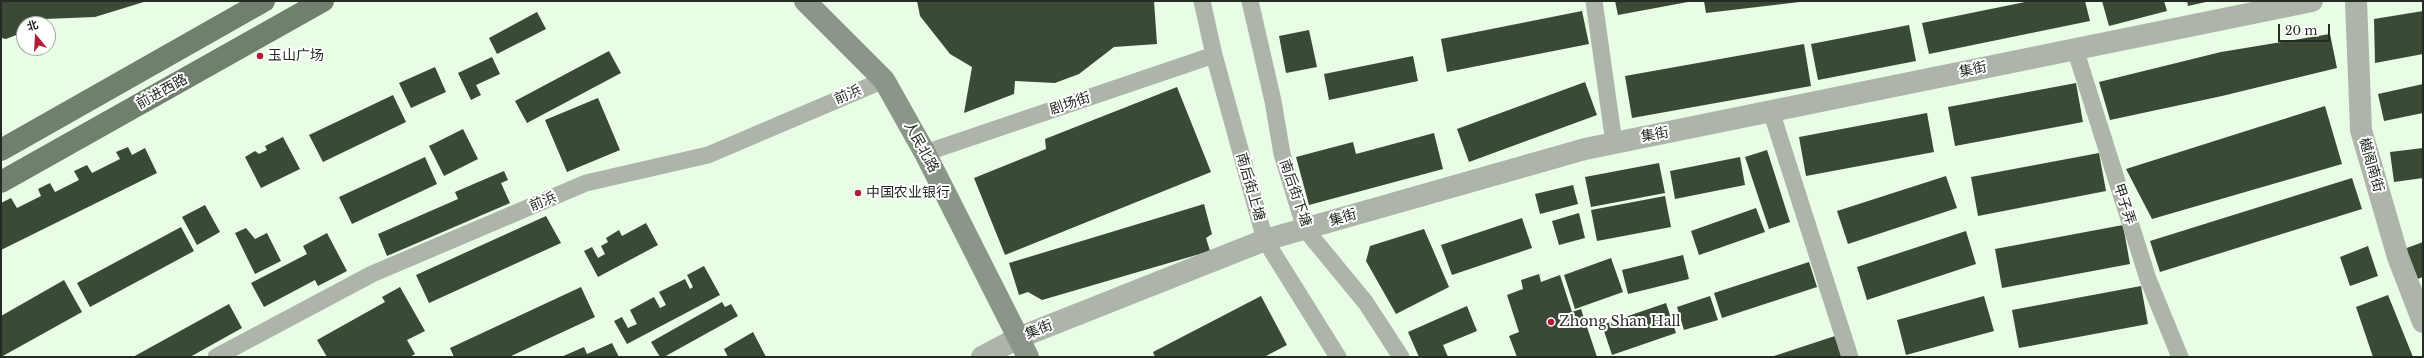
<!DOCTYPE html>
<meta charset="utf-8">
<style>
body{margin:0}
#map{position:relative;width:2424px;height:358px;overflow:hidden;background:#e9fce5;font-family:"Libre Baskerville","Noto Sans SC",serif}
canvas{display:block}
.frame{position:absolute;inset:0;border:2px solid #242b23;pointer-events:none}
.north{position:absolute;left:16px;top:16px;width:40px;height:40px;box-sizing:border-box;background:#fff;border:1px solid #a7aaa7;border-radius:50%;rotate:342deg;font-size:11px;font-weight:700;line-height:16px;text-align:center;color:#242b23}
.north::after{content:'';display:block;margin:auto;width:14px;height:18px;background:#b11d36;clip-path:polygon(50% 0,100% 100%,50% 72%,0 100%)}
.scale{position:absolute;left:2278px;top:24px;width:52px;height:18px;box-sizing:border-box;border:2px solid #242b23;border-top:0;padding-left:5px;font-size:12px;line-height:14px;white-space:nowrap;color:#242b23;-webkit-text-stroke:3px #fff;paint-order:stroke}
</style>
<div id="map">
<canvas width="2424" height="358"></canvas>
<div class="frame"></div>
<div class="north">北</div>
<div class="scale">20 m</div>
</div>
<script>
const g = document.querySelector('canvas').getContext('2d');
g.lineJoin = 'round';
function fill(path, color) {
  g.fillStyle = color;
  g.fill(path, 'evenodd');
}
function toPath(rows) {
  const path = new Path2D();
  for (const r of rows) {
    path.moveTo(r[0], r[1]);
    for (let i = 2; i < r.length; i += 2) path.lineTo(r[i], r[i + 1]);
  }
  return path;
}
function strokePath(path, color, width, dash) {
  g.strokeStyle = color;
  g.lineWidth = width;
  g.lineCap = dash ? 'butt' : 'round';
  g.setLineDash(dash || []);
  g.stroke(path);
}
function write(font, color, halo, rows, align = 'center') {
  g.font = font + ' "Libre Baskerville","Noto Sans SC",serif';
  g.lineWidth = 4;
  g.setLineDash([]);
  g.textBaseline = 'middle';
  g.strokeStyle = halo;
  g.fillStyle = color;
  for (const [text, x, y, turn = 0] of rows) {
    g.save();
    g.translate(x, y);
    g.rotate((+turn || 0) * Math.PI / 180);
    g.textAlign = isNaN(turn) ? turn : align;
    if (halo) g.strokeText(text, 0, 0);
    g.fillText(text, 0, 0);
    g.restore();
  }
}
fill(toPath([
 [1,1,147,1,95,17,44,19,38,24,24,24,24,32,6,39,1,38],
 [917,1,1154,1,1157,44,1114,47,1079,74,1055,83,1015,81,1014,94,964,113,972,67,950,54,920,16],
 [1615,1,1688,1,1688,2,1618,15],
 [1704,1,1800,1,1800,2,1706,13],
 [2030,1,2085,1,2090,21,1929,54,1922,23],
 [2102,1,2164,1,2167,11,2109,26],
 [2187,1,2206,1,2206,2,2188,6],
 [1582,11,1589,44,1447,72,1441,39],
 [2423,11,2423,54,2375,63,2374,19],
 [537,12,546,29,497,54,489,38],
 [1909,25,1916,61,1818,80,1811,44],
 [1309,30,1317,67,1286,73,1279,36],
 [2330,34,2337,68,2222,96,2110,120,2099,82,2221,52],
 [1804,44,1811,86,1632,118,1625,76],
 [609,51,621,73,527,123,515,101],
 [1413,56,1418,81,1329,100,1324,74],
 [492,57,500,74,476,85,481,95,471,100,458,73],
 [435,67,446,92,411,108,399,83],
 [1585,82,1597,115,1469,162,1457,129],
 [2076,83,2083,122,1955,146,1948,107],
 [2423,84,2423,113,2384,121,2378,94],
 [1177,87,1211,172,1005,255,974,178,1046,149,1045,139],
 [393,95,406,122,323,162,309,135],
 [598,98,620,150,567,172,545,120],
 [2325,106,2342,164,2152,219,2126,169],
 [1927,113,1934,152,1806,176,1799,137],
 [463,129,478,159,444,176,429,146],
 [1434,133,1443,169,1309,205,1296,157,1353,142,1356,154],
 [283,137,300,169,261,188,245,157,255,151,259,154,267,150,265,146],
 [128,147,132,155,145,148,157,173,1,250,1,203,11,198,17,208,41,196,38,189,50,183,55,192,79,180,74,171,87,165,92,173,120,159,116,152],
 [2423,148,2423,178,2394,182,2390,152],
 [1767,150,1790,222,1769,229,1745,157],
 [2099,153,2106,191,1978,216,1971,177],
 [425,157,437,184,352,224,339,197],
 [1740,157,1745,185,1675,199,1670,171],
 [1659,163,1665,193,1591,207,1585,177],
 [504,171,508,180,501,183,510,203,387,256,378,234,458,199,455,192],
 [1946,176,1957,208,1848,244,1837,211],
 [2352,178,2362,209,2160,272,2150,241],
 [1573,185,1578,204,1540,214,1535,194],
 [1665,196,1671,227,1597,241,1591,210],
 [1204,204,1212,234,1206,238,1210,251,1042,300,1028,292,1019,295,1009,263],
 [205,205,220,232,197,245,182,217],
 [1756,208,1765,232,1699,255,1691,231],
 [1579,213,1585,238,1559,245,1552,221],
 [546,216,561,243,429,303,416,275],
 [1522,218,1532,248,1452,275,1441,245],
 [646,223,658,245,598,277,584,251,592,247,598,258,605,254,601,246,608,242,606,238,619,230,622,236],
 [2123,225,2130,264,2002,288,1995,249],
 [181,227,194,251,90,307,77,283],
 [246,228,255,239,267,233,281,261,255,274,235,233],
 [1424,229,1449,287,1396,314,1366,261,1370,246],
 [1966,231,1976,264,1867,300,1857,267],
 [327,233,347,271,318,286,315,280,264,307,251,283,307,254,303,246],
 [2423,242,2423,277,2415,280,2404,249],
 [2368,246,2378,276,2350,286,2340,257],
 [1683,255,1689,279,1628,294,1622,270],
 [1611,258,1623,292,1575,309,1564,275],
 [1809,262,1817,287,1722,318,1714,293],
 [704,266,720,295,627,344,614,321,622,317,628,328,637,324,630,310,654,297,660,308,666,305,659,292,685,279,690,289,693,287,687,275],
 [1539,274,1541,282,1560,275,1572,312,1581,309,1597,357,1517,357,1509,336,1519,332,1507,295,1523,289,1521,280],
 [64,280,82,312,1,357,1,316],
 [2141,286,2148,324,2019,348,2012,310],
 [400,287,425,331,407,340,415,354,410,357,327,357,317,340,385,302,382,297],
 [581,287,595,317,509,357,454,357,450,348],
 [2388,295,2413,357,2373,357,2356,307],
 [1261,296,1287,345,1264,357,1155,357,1153,352],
 [1710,296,1718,320,1684,330,1677,307],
 [1984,296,1994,331,1906,355,1897,320],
 [722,302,725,307,731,304,738,316,664,357,660,357,651,342],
 [1666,303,1676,333,1612,355,1602,325],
 [229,304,242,328,190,357,133,357],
 [1467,306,1477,331,1443,345,1448,357,1419,357,1408,332],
 [753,332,766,357,728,357,724,349],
 [1835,336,1842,357,1771,357],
 [612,343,619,357,561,357,584,347,587,354]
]), '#3a4a37');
strokePath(toPath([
 [1202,1,1214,55,1265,240,1338,357],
 [1250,1,1273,101,1282,154,1305,229,1366,303,1401,357],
 [1594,1,1614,143],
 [2075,49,2148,279,2180,357],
 [1771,111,1850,357],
 [925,153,1214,55],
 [216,357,372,274,586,183,708,155,884,80]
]), '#adb5ab', 17);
strokePath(toPath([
 [2356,1,2361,130,2398,257,2423,322],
 [982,357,1018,338,1265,240,1585,149,2312,1]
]), '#adb5ab', 22);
strokePath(toPath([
 [805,1,884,80,925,153,1028,357]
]), '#8a9688', 22);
strokePath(toPath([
 [1,150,264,1],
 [1,182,323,1]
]), '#71806e', 22);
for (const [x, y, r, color] of [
 [260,56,4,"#b11d36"],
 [858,193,4,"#b11d36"],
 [1551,322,4,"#b11d36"]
]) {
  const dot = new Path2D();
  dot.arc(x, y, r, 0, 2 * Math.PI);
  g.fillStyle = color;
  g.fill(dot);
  strokePath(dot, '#fff', 1.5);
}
write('14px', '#242b23', '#fff', [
 ["玉山广场",268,56],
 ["中国农业银行",866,193],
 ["Zhong Shan Hall",1559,322]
], 'left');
write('14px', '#242b23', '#fff', [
 ["集街",1973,70,-12],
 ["前进西路",162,92,-29],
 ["前浜",848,95,-23],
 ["剧场街",1070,104,-19],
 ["集街",1655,135,-11],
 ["人民北路",921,147,61],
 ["樾阁南街",2371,165,74],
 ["南后街上塘",1250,187,74],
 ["南后街下塘",1295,193,71],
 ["前浜",543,202,-23],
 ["甲子弄",2124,204,72],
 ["集街",1343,218,-16],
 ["集街",1039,330,-22]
]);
</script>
